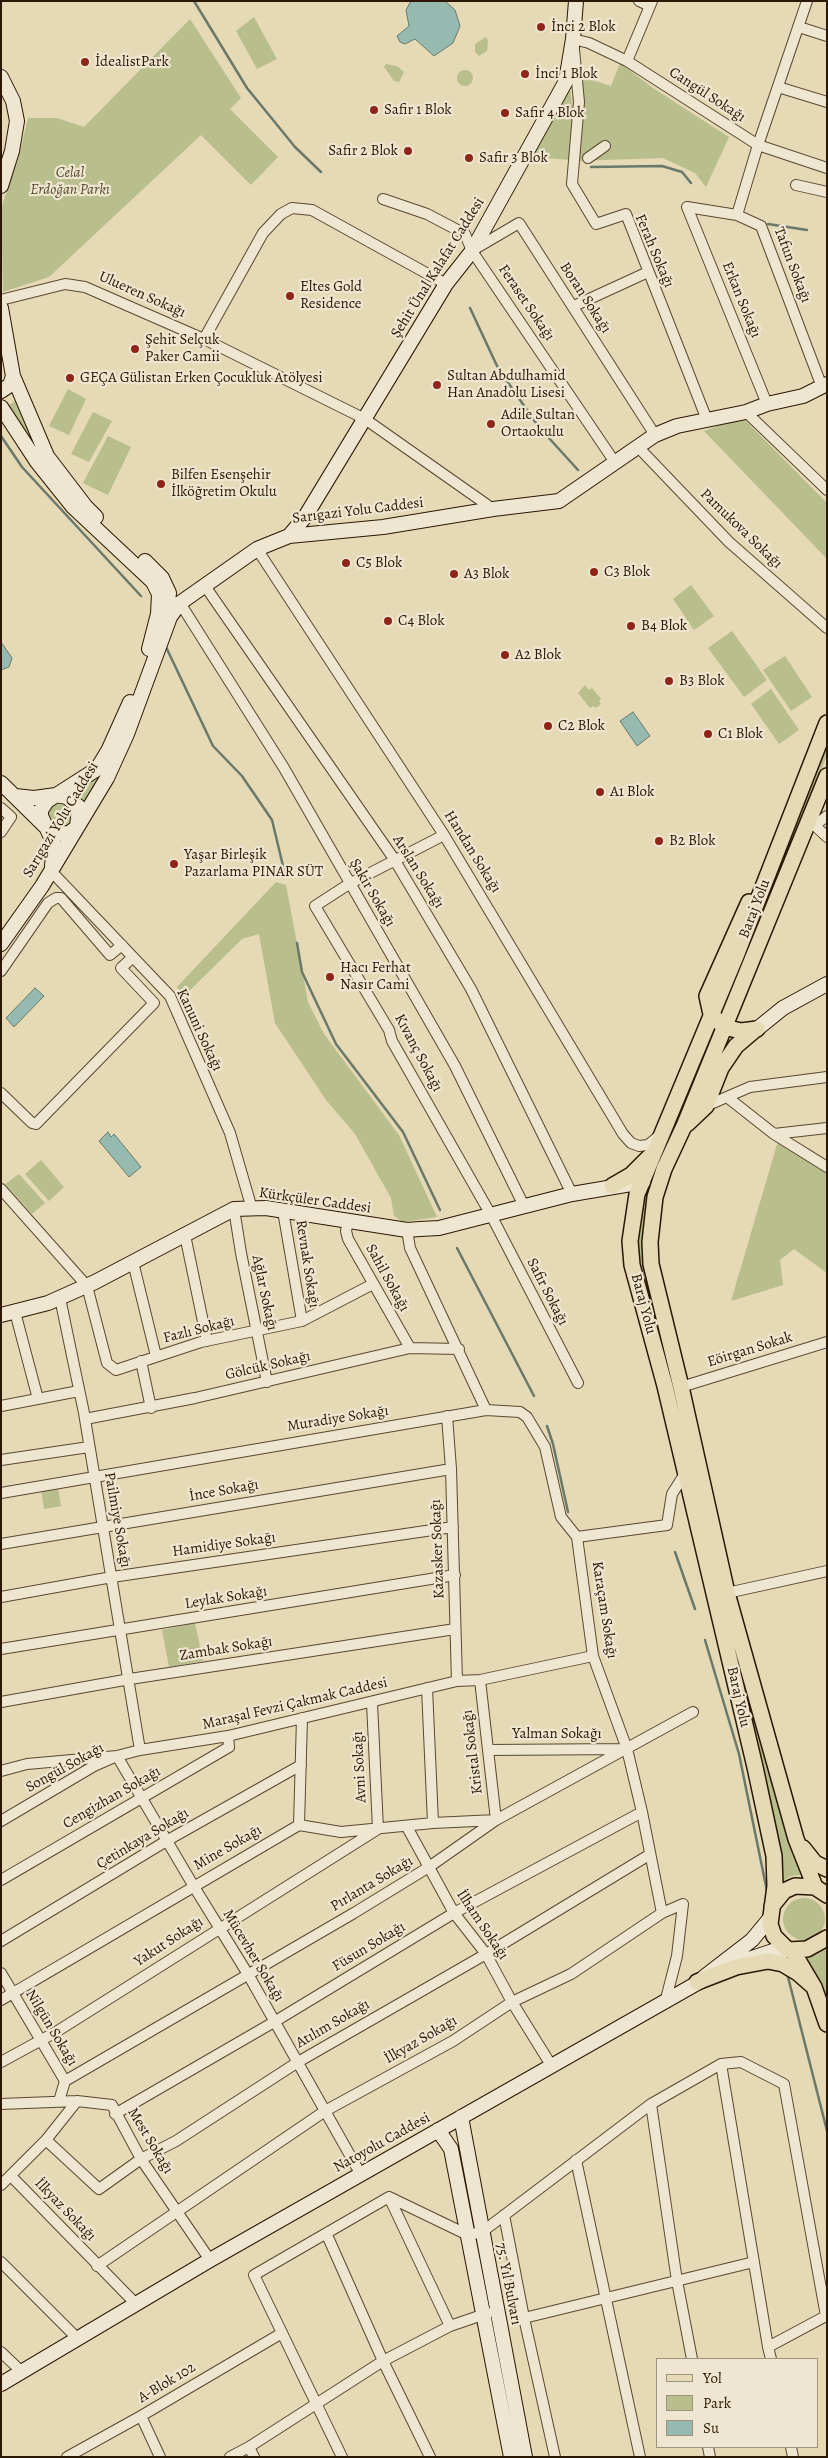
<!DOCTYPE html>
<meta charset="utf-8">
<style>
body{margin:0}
#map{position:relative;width:828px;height:2458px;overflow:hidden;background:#e5d9b6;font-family:Alegreya,serif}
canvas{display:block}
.frame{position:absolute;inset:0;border:2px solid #2b1704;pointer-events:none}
.legend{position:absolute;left:656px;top:2358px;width:162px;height:90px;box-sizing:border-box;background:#eee6d0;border:1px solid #a0937e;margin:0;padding:6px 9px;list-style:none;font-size:15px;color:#2b1704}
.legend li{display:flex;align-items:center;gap:10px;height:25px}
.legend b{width:25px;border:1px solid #a0937e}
</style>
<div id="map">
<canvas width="828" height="2458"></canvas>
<div class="frame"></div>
<ul class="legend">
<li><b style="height:6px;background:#e5d9b6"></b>Yol</li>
<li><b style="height:14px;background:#b8be8c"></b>Park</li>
<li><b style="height:14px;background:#96baaf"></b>Su</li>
</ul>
</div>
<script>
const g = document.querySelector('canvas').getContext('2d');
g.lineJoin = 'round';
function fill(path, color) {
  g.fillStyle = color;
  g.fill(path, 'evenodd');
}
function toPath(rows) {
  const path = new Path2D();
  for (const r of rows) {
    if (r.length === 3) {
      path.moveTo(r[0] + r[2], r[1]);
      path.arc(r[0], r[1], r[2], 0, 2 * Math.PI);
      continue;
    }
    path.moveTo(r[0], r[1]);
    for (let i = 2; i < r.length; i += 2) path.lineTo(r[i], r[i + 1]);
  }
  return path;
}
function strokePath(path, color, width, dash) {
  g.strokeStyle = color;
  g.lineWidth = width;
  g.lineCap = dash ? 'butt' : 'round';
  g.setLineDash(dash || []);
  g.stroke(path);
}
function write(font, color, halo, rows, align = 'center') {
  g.font = font + ' Alegreya,serif';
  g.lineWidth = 4.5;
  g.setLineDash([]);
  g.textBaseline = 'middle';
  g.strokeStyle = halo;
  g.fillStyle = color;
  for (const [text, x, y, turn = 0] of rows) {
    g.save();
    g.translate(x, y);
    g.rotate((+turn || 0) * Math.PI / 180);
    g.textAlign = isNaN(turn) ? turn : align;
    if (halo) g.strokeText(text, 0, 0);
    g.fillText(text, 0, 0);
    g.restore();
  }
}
fill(toPath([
 [254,17,277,59,257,69,236,31],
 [190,19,241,98,230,109,278,157,251,185,201,135,49,277,3,292,1,208,18,160,28,118,57,118,84,127],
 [486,37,488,41,487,51,479,56,475,52,475,44],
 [620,63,653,88,729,137,706,187,695,173,663,158,577,161,580,76,611,86],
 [386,64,397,66,404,72,399,82,394,81,384,67],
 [465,78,8],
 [570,87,573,112,570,160,532,157],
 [68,389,86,399,69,435,49,426],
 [18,399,39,449,6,407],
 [93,412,112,421,89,462,71,454],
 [742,417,827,503,827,559,704,431],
 [108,436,131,447,108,495,83,483],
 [691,585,714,616,694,630,673,599],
 [732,631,767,680,744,697,708,648],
 [785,656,812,697,791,711,763,670],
 [585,685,589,690,592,688,601,699,599,701,601,704,596,708,593,706,590,708,578,693],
 [771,689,799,730,779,744,751,704],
 [827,737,827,755,728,1013,721,1009],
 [102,772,85,802,73,789],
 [60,814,12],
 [276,882,286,885,308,1002,324,1034,399,1135,437,1217,403,1222,394,1216,391,1198,355,1134,326,1100,275,1023,259,934,242,939,183,997,177,987],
 [712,1027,719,1030,660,1162,656,1160,677,1119],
 [778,1141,827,1173,827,1273,794,1249,780,1260,783,1285,731,1301],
 [41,1160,64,1187,49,1201,25,1174],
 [19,1174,45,1203,32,1214,5,1184],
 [645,1187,650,1188,645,1231,674,1377,669,1378,640,1266,637,1233],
 [58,1487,61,1506,44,1509,41,1490],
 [195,1623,203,1661,169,1667,162,1630],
 [751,1704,787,1839,801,1875,791,1876,780,1883,747,1706],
 [804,1919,21],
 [826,1947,827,1953,827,2010,803,1957,815,1954]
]), '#b8be8c');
const water = toPath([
 [411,1,445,1,455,10,460,26,453,43,434,56,415,39,405,44,400,42,397,36,409,26,406,10,411,1],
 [1,642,12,658,9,667,1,670,1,642],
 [633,712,650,736,637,746,620,721,633,712],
 [35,988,44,996,14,1027,6,1018,35,988],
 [108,1132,111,1137,114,1134,141,1167,129,1177,99,1141,108,1132]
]);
fill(water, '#96baaf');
strokePath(water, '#6b796b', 1);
strokePath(toPath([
 [194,1,247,88,295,147,321,172],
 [591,167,662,166,682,172,691,183],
 [768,224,807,230],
 [470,308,498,368,538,426,578,470],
 [1,436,22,467,141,596],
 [166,647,213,746,242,776,272,820,284,870],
 [297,943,302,972,336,1044,403,1132,440,1210],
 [457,1248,534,1396],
 [547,1426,553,1444,568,1512],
 [675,1552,695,1609],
 [705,1640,739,1754,767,1891],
 [787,1973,827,2131]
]), '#6b796b', 2.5);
const street = toPath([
 [639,1,650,6],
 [799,27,827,36],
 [627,61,652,1],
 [778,87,827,102],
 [588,158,605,146],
 [796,185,827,192],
 [383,199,427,214,465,234,472,251,614,461],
 [687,207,737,215,761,226,822,387],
 [687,207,767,404],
 [737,215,758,145,807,1],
 [473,250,519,223,655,435],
 [1,300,65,284,85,287,204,339,365,419,493,509],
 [574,306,648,272],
 [204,339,263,233,281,214,292,208,312,210,446,284],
 [746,412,827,490],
 [707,420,626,214,596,224,572,184,579,102,573,39,589,43,627,61,758,145,827,168],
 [638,447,729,542,827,628],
 [257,549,444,835,623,1134,631,1143,639,1146,648,1145,660,1135],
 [205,586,394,859,471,989,572,1194],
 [180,603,284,768,455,1066,524,1206],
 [1,808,11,817,1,832],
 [810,821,827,837],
 [815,825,827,816],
 [444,835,349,884,315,906,389,1030,392,1041,491,1215,578,1383],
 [51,871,170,996,230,1133,252,1209],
 [1,971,48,903,56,898,61,898,110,955,122,945],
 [1,1093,32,1123,36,1124,154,1003,121,968,133,957],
 [727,1097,774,1134,827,1167],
 [706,1106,750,1087,827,1077],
 [774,1134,827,1128],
 [1,1189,87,1286,107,1363,116,1370,201,1342,302,1321,373,1284],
 [234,1209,241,1253,267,1382],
 [283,1211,302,1321],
 [348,1221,346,1231,348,1239,410,1348],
 [407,1230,410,1248,486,1410],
 [185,1235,207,1341],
 [133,1262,156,1356],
 [60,1298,84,1413,140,1750],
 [15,1312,38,1399],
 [141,1361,151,1408],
 [681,1387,827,1342],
 [1,1406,79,1391],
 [447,1416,451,1469,457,1681],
 [85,1419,195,1398,410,1348,459,1349],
 [1,1460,89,1447],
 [1,1493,486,1410,520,1412,527,1417,545,1447,561,1517,577,1537,593,1656,627,1749,642,1812,662,1913],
 [577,1537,667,1525,672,1494,686,1472],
 [1,1544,451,1469],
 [727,1593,827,1571],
 [1,1597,112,1577,453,1527],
 [1,1649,455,1575],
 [427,1688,433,1823],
 [1,1702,130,1679,455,1629],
 [488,1750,625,1749],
 [1,1771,27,1764,117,1756,140,1750,228,1736,457,1681,480,1680,593,1656],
 [1,1821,94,1766,117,1756,193,1885,249,1976,360,2173],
 [299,1825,302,1718],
 [407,1827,454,1913,486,1954,512,2002,551,2065],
 [1,1880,229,1747,228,1736],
 [1,1941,168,1840,301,1765],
 [1,1973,65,2081,59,2101],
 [1,2000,299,1825,341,1832,433,1823,496,1820,480,1680],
 [1,2062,56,2032,378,1829,372,1703],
 [721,2064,768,2347],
 [65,2081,354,1913,429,1867,496,1820,693,1712],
 [1,2104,77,2101,112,2105,141,2159,210,2260],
 [115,2114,274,2022,454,1913,642,1812],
 [46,2140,99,2189,141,2159,176,2141,298,2062,486,1954,649,1855],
 [576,2160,640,2457],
 [11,2176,135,2303],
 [1,2185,46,2140,77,2101],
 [389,2197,450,2326],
 [504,2215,524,2318],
 [327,2235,383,2361,430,2457],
 [1,2262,77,2338],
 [97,2266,325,2111,453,2041,512,2002,571,1974,662,1913,683,1904,677,1956,666,1999],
 [1,2352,22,2372],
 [692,2359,677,2281,651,2104,721,2064,741,2062,784,2084,826,2316,768,2347,771,2359],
 [141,2416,160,2457],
 [249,2447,254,2457],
 [708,2447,710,2457],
 [791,2447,793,2457],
 [67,2457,141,2416,282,2333],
 [230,2457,249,2447,383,2361,450,2326,488,2313],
 [342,2457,254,2275,389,2197,468,2235,482,2232,651,2104],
 [555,2457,524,2318,754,2262]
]);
const secondary = toPath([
 [1,77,13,101,17,121,12,151,1,186],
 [1,308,13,376,47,456,86,507,96,517],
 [1,391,10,385,13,376],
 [1,407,37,462,73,507,153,582,159,594,158,614,149,649],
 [289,536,305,517,446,284,472,251,566,81,573,39,576,1],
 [145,561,162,578,169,593,166,621],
 [1,783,53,834,69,833,77,827,79,807,67,797,56,795,34,798,15,796],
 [52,866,54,844,41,816,41,810,47,801,97,769,108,751,130,702],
 [1,944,42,886,107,778,127,734,170,617,180,603,257,549,289,536,383,527,493,509,559,501,655,435,677,426,746,412,767,404,803,396,827,384],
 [757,1029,783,1008,827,984],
 [1,1315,48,1303,95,1282,234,1209,266,1208,407,1230,420,1229,439,1228,572,1194,643,1182],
 [743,1961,776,1950,788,1950],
 [704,1977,752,1940,771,1917],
 [461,2117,525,2457],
 [438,2130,451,2149,511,2457],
 [1,2384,210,2260,708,1977]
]);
const primary = toPath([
 [827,723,736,956,637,1194,630,1241,632,1265,665,1386,755,1767,774,1856,775,1886,770,1924,774,1936,788,1950,807,1949,827,1938],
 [749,902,707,996,711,1014,724,1027,741,1031,757,1029],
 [687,1124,706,1106,721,1068,736,1046,756,1029],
 [612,1186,631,1175,649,1157],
 [803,1848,815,1863,827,1869],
 [815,1887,796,1839,727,1593,681,1387,651,1264,650,1242,655,1197,664,1169,684,1126,827,776],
 [772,1906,784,1891,795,1886,815,1887,827,1895],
 [792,1950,814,1987,827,2024],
 [697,1982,736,1967,768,1961,783,1964,798,1973,814,1987]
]);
strokePath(street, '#5a4830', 12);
strokePath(secondary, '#2b1704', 16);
strokePath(primary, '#2b1704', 18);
strokePath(street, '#eee6d0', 10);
strokePath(secondary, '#eee6d0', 14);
strokePath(primary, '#e5d9b6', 15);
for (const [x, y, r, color] of [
 [541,27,5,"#8f2418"],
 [85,62,5,"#8f2418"],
 [525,74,5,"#8f2418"],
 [374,110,5,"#8f2418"],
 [505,113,5,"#8f2418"],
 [408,151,5,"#8f2418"],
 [469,158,5,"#8f2418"],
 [290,296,5,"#8f2418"],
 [135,349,5,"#8f2418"],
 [70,378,5,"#8f2418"],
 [437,385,5,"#8f2418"],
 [491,424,5,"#8f2418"],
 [161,484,5,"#8f2418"],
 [346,563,5,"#8f2418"],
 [594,572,5,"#8f2418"],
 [454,574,5,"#8f2418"],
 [388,621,5,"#8f2418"],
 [631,626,5,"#8f2418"],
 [505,655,5,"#8f2418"],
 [669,681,5,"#8f2418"],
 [548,726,5,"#8f2418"],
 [708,734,5,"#8f2418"],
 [600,792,5,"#8f2418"],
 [659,841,5,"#8f2418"],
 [174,864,5,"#8f2418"],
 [330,977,5,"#8f2418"]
]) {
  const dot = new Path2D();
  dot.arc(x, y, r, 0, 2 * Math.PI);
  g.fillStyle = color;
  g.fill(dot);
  strokePath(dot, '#eee6d0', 2);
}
write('15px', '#2b1704', '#eee6d0', [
 ["İnci 2 Blok",551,27],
 ["İdealistPark",95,62],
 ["İnci 1 Blok",535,74],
 ["Safir 1 Blok",384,110],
 ["Safir 4 Blok",515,113],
 ["Safir 2 Blok",398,151,"right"],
 ["Safir 3 Blok",479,158],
 ["Eltes Gold",300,287],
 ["Residence",300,304],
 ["Şehit Selçuk",145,340],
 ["Paker Camii",145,357],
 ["Sultan Abdulhamid",447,376],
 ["Han Anadolu Lisesi",447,393],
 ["GEÇA Gülistan Erken Çocukluk Atölyesi",80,378],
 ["Adile Sultan",501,415],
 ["Ortaokulu",501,432],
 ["Bilfen Esenşehir",171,475],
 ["İlköğretim Okulu",171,492],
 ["C5 Blok",356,563],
 ["C3 Blok",604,572],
 ["A3 Blok",464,574],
 ["C4 Blok",398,621],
 ["B4 Blok",641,626],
 ["A2 Blok",515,655],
 ["B3 Blok",679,681],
 ["C2 Blok",558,726],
 ["C1 Blok",718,734],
 ["A1 Blok",610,792],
 ["B2 Blok",669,841],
 ["Yaşar Birleşik",184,855],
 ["Pazarlama PINAR SÜT",184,872],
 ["Hacı Ferhat",340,968],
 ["Nasır Cami",340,985]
], 'left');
write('15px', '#2b1704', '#eee6d0', [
 ["Cangül Sokağı",707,95,33],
 ["Ferah Sokağı",654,251,67],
 ["Tafun Sokağı",792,265,69],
 ["Şehit Ünal Kalafat Caddesi",438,268,-58],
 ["Ulueren Sokağı",142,295,24],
 ["Boran Sokağı",585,298,57],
 ["Erkan Sokağı",741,300,68],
 ["Feraset Sokağı",526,303,56],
 ["Sarıgazi Yolu Caddesi",358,511,-7],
 ["Pamukova Sokağı",741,529,44],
 ["Sarıgazi Yolu Caddesi",61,820,-59],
 ["Handan Sokağı",472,852,58],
 ["Arslan Sokağı",418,872,58],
 ["Şakir Sokağı",372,893,60],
 ["Baraj Yolu",755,909,-69],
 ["Kanuni Sokağı",199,1030,65],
 ["Kıvanç Sokağı",418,1053,62],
 ["Kürkçüler Caddesi",315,1201,8],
 ["Revnak Sokağı",307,1264,81],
 ["Sahil Sokağı",387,1278,61],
 ["Safir Sokağı",547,1292,63],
 ["Ağlar Sokağı",264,1293,78],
 ["Baraj Yolu",643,1304,75],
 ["Fazlı Sokağı",199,1330,-14],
 ["Eöirgan Sokak",750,1350,-17],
 ["Gölcük Sokağı",268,1366,-13],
 ["Muradiye Sokağı",338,1419,-9],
 ["İnce Sokağı",224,1491,-10],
 ["Pailmiye Sokağı",117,1520,80],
 ["Hamidiye Sokağı",224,1545,-8],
 ["Kazasker Sokağı",438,1549,-92],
 ["Leylak Sokağı",226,1598,-9],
 ["Karaçam Sokağı",604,1610,81],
 ["Zambak Sokağı",226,1649,-9],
 ["Baraj Yolu",738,1697,77],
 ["Maraşal Fevzi Çakmak Caddesi",295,1704,-13],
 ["Yalman Sokağı",557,1734],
 ["Kristal Sokağı",473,1752,-97],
 ["Avni Sokağı",360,1767,-93],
 ["Songül Sokağı",65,1768,-29],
 ["Cengizhan Sokağı",112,1798,-30],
 ["Çetinkaya Sokağı",143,1839,-31],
 ["Mine Sokağı",228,1848,-30],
 ["Pırlanta Sokağı",372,1884,-31],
 ["İlham Sokağı",482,1925,56],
 ["Yakut Sokağı",169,1942,-33],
 ["Füsun Sokağı",369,1947,-31],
 ["Mücevher Sokağı",253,1956,59],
 ["Atılım Sokağı",333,2024,-30],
 ["Nilgün Sokağı",51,2028,59],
 ["İlkyaz Sokağı",421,2040,-30],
 ["Mest Sokağı",150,2141,59],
 ["Natoyolu Caddesi",382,2143,-29],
 ["İlkyaz Sokağı",65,2210,46],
 ["75. Yıl Bulvarı",508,2284,79],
 ["A-Blok 102",167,2383,-31]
]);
write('italic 15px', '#55492d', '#eee6d0', [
 ["Celal",70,173],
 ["Erdoğan Parkı",70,190]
]);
</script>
